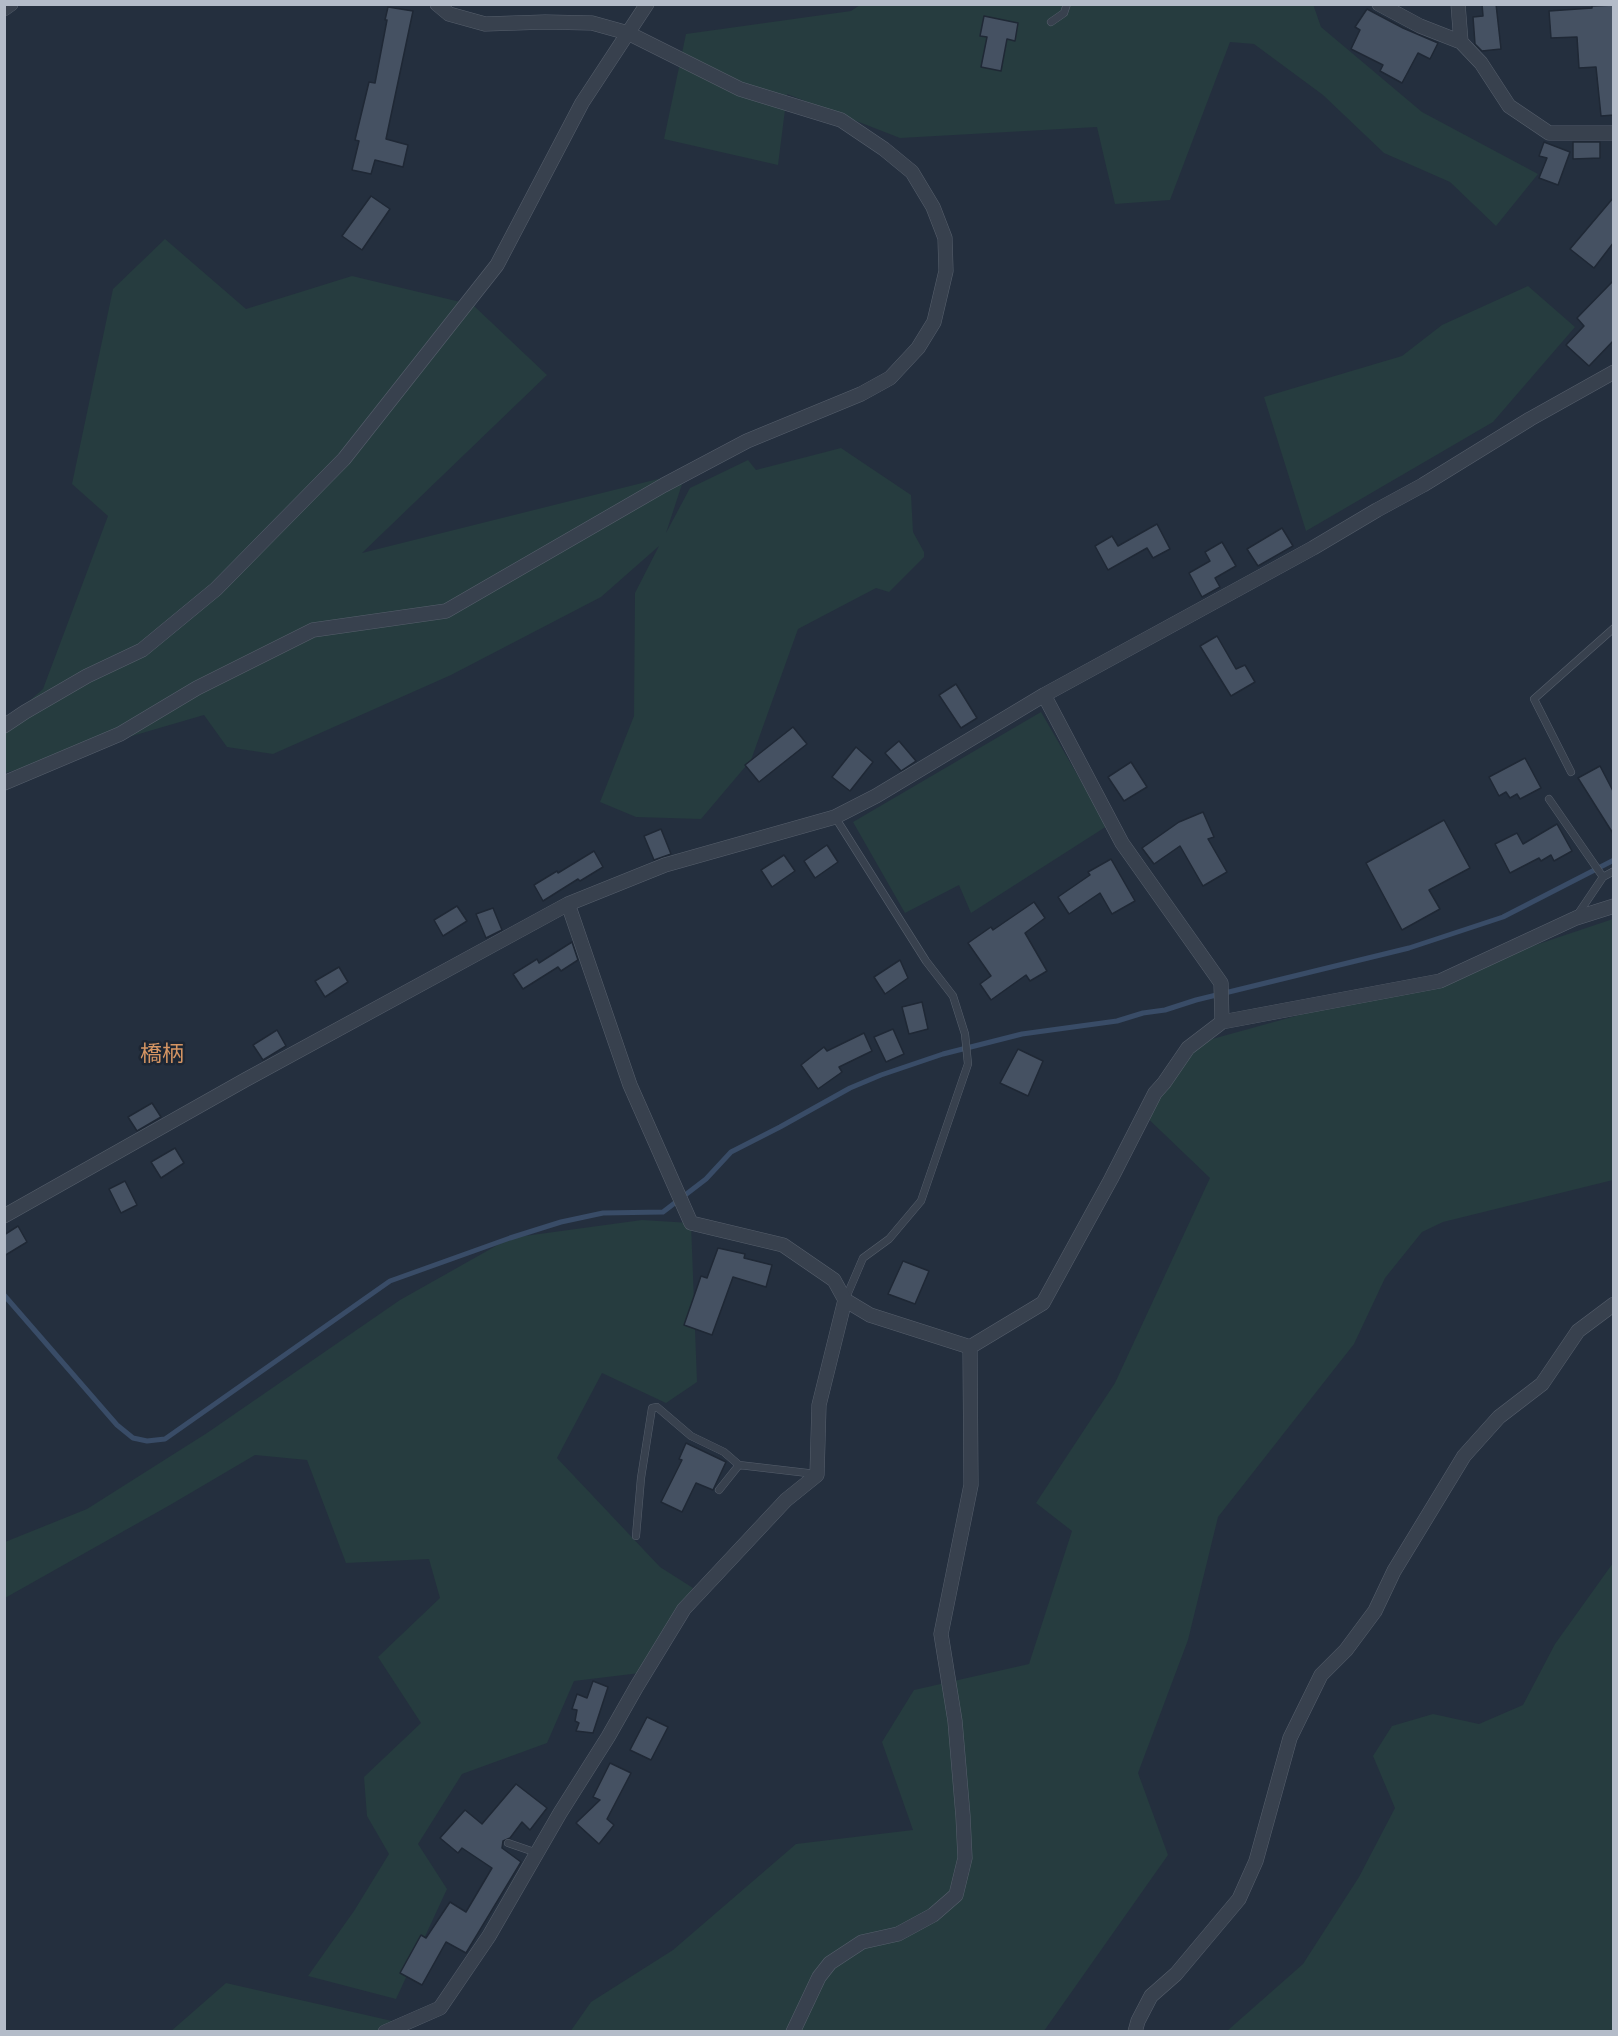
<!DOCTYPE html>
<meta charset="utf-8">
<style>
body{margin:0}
#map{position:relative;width:1618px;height:2036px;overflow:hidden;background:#242f3e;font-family:"Titillium Web",sans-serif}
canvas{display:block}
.frame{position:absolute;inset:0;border:6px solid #b4bcc9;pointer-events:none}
</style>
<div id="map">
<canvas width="1618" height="2036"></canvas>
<div class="frame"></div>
</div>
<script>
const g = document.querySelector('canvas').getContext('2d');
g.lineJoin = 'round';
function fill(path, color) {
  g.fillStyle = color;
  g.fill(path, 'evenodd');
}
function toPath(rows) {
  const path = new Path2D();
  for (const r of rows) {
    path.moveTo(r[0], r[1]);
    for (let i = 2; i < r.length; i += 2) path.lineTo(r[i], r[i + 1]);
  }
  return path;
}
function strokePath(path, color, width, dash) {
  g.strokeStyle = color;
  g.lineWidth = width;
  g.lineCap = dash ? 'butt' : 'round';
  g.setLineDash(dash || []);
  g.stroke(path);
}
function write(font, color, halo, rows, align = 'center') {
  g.font = font + ' "Titillium Web","Noto Sans JP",sans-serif';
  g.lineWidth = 5;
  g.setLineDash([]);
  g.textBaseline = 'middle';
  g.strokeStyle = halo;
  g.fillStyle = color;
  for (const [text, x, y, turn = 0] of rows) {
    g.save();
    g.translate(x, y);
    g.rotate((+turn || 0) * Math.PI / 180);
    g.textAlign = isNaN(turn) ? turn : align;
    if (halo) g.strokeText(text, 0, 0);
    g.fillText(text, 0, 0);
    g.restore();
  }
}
fill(toPath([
 [1313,4,1321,27,1422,112,1538,174,1496,226,1450,182,1384,153,1323,95,1254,44,1230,42,1170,200,1115,204,1097,127,900,138,787,94,778,165,664,139,686,34,851,11,860,5],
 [165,239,246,309,352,276,473,305,547,375,362,553,686,472,666,533,690,488,748,460,756,470,841,448,911,495,913,532,924,552,924,557,889,592,876,588,798,629,751,760,701,819,636,817,600,802,634,716,635,593,659,546,601,597,451,675,273,754,227,747,204,715,5,773,4,723,43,689,108,516,72,484,113,289],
 [1528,286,1575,327,1493,422,1306,531,1264,397,1402,356,1442,325],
 [1041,712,1107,826,971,913,959,885,905,913,853,822],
 [1613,919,1613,1180,1443,1222,1422,1232,1385,1278,1354,1344,1218,1517,1188,1640,1138,1773,1168,1855,1044,2031,570,2032,591,2002,673,1950,796,1844,913,1830,882,1742,914,1690,1029,1664,1072,1531,1036,1503,1115,1383,1210,1178,1139,1110,1164,1083,1205,1041,1455,972],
 [642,1220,691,1223,697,1382,666,1403,602,1373,557,1458,660,1567,693,1588,640,1673,574,1681,547,1743,462,1774,418,1844,447,1889,396,1999,308,1976,354,1911,389,1854,367,1816,364,1777,421,1723,378,1657,440,1598,429,1559,346,1563,307,1460,255,1455,170,1505,5,1598,5,1542,87,1509,207,1433,400,1300,510,1238],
 [1613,1563,1613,2031,1227,2031,1303,1964,1359,1877,1395,1808,1373,1756,1392,1726,1433,1714,1479,1724,1523,1705,1555,1644],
 [226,1983,401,2023,392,2032,170,2032]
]), '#263c3f');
strokePath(toPath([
 [4,1295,117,1425,133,1438,147,1441,165,1439,390,1281,510,1238,561,1222,603,1213,663,1212,706,1179,731,1152,780,1127,850,1088,881,1075,943,1054,1022,1034,1117,1021,1143,1013,1165,1010,1196,1000,1409,948,1503,917,1614,860]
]), '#394c67', 5);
const building = toPath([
 [1482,4,1496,4,1501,49,1482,51,1475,44,1473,17,1483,16,1482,4],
 [1614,5,1614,115,1601,116,1596,67,1579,68,1577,37,1551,38,1549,11,1592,8,1592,6,1614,5],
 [388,7,413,11,386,139,408,145,403,167,375,160,371,174,352,170,359,141,355,140,369,82,375,83,387,20,385,20,388,7],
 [1367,9,1403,28,1438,43,1430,59,1418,53,1402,83,1380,71,1383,65,1351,49,1360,30,1355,27,1367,9],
 [984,16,1018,23,1015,41,1007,39,1001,71,981,67,987,37,980,36,984,16],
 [1544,142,1570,152,1558,185,1539,178,1547,158,1539,156,1544,142],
 [1573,142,1600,142,1600,158,1573,159,1573,142],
 [371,196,390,209,362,250,342,236,371,196],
 [1614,197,1614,242,1594,268,1570,249,1614,197],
 [1614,280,1614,340,1589,366,1566,345,1584,326,1577,318,1614,280],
 [1157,524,1170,549,1153,558,1147,548,1108,570,1095,546,1112,536,1118,546,1157,524],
 [1282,528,1293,546,1258,566,1247,549,1282,528],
 [1222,542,1236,566,1215,578,1220,587,1202,597,1189,573,1210,561,1205,552,1222,542],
 [1217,636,1236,669,1245,665,1255,682,1231,696,1200,646,1217,636],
 [956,684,977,718,961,728,939,695,956,684],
 [793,727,807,744,759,782,745,765,793,727],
 [899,741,916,761,901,771,885,753,899,741],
 [856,747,873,762,850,791,832,777,856,747],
 [1525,758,1541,788,1520,799,1517,794,1510,798,1506,792,1499,796,1489,777,1525,758],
 [1131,762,1147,787,1124,801,1108,777,1131,762],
 [1600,766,1614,793,1614,835,1578,778,1600,766],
 [1203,812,1214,837,1208,839,1227,872,1203,886,1180,846,1154,864,1142,848,1179,822,1203,812],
 [1444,820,1470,868,1429,890,1440,909,1402,930,1366,863,1444,820],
 [1557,824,1572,851,1554,861,1551,855,1541,861,1539,858,1510,873,1495,844,1517,833,1523,844,1557,824],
 [661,829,671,854,654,860,644,836,661,829],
 [827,845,838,862,815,878,804,861,827,845],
 [594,851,603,867,580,881,578,879,543,901,534,885,557,871,558,873,594,851],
 [784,855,795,871,772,887,761,870,784,855],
 [1111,859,1135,901,1112,914,1100,893,1069,914,1058,897,1090,875,1088,872,1111,859],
 [1034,902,1045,918,1025,933,1047,971,1030,981,1026,975,991,1000,980,984,991,976,968,943,991,927,993,930,1034,902],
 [457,906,467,921,443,936,434,920,457,906],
 [493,908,502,930,486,938,476,914,493,908],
 [572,942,578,960,561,971,558,967,523,989,513,974,537,959,539,963,572,942],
 [900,960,908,978,885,994,874,977,900,960],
 [339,967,348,982,325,997,315,981,339,967],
 [922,1002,928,1029,909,1034,902,1007,922,1002],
 [893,1029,904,1054,886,1062,874,1037,893,1029],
 [277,1030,286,1046,263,1060,253,1045,277,1030],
 [864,1033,872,1051,839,1067,842,1072,818,1089,801,1065,824,1047,827,1051,864,1033],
 [1018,1049,1043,1061,1028,1096,1000,1083,1018,1049],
 [152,1103,161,1117,137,1131,128,1117,152,1103],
 [175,1148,184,1163,161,1178,151,1162,175,1148],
 [125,1181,137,1205,121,1213,109,1189,125,1181],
 [18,1226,27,1242,4,1256,4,1235,18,1226],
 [718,1248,745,1254,744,1258,772,1265,766,1287,733,1277,712,1335,684,1325,701,1276,707,1278,718,1248],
 [903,1261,929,1271,915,1304,888,1294,903,1261],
 [686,1443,726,1462,713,1490,696,1483,682,1512,661,1502,682,1460,679,1459,686,1443],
 [593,1681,608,1687,593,1733,576,1731,579,1723,575,1721,577,1710,572,1709,577,1694,587,1698,593,1681],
 [647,1717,668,1727,651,1760,630,1750,647,1717],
 [610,1763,631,1773,607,1819,614,1825,599,1844,576,1823,600,1800,593,1797,610,1763],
 [516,1784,547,1808,530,1830,522,1822,510,1838,503,1841,502,1848,521,1862,466,1953,446,1942,422,1985,400,1973,421,1935,426,1938,450,1902,466,1912,492,1868,462,1848,458,1853,440,1838,465,1810,482,1824,516,1784]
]);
fill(building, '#455162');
strokePath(building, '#1f2835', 1.5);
const lane = toPath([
 [1051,22,1064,13,1067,4],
 [1571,772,1534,699,1614,628],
 [1549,799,1603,877],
 [835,817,926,961,953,996,965,1034,968,1064,921,1201,889,1239,863,1258,845,1300],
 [1576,917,1603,877,1614,871],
 [719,1490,739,1465],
 [636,1536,641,1478,652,1408,657,1407,691,1436,724,1452,739,1465,816,1474],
 [508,1843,537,1853]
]);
const street = toPath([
 [1379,4,1420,26,1461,42,1481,63,1509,106,1549,133,1614,133],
 [1458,4,1461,42],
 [4,9,11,4],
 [1044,695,1122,843,1221,983,1222,1022],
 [4,726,25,712,87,676,142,650,216,589,344,459,497,265,582,103,647,4],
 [4,783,120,734,197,688,313,630,446,611,664,485,747,441,861,394,890,378,918,348,934,322,946,271,945,238,933,207,912,172,884,149,841,120,740,89,628,33,592,23,545,22,485,24,449,14,437,4],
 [568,904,630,1085,691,1223,783,1245,834,1280,845,1300,870,1315,970,1347,1043,1303,1111,1179,1155,1093,1164,1083,1188,1048,1222,1022,1440,981,1576,918,1614,906],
 [4,1216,245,1080,568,904,665,865,835,817,876,796,1044,695,1313,548,1377,510,1423,485,1530,419,1614,372],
 [385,2032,440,2008,489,1936,560,1813,608,1737,637,1686,684,1609,786,1500,817,1475,819,1405,845,1300],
 [793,2032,819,1977,830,1963,862,1942,898,1934,933,1915,956,1895,965,1858,963,1816,955,1721,941,1634,971,1485,970,1347],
 [1135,2032,1138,2021,1151,1996,1176,1974,1239,1899,1256,1861,1290,1738,1321,1675,1346,1650,1375,1611,1394,1571,1464,1456,1499,1417,1542,1384,1578,1331,1614,1304]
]);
strokePath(lane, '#565f6c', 8);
strokePath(street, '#565f6c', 15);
strokePath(lane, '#38414e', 7);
strokePath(street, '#38414e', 14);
write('22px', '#d59563', '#1d2633', [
 ["橋柄",162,1056]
]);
</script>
